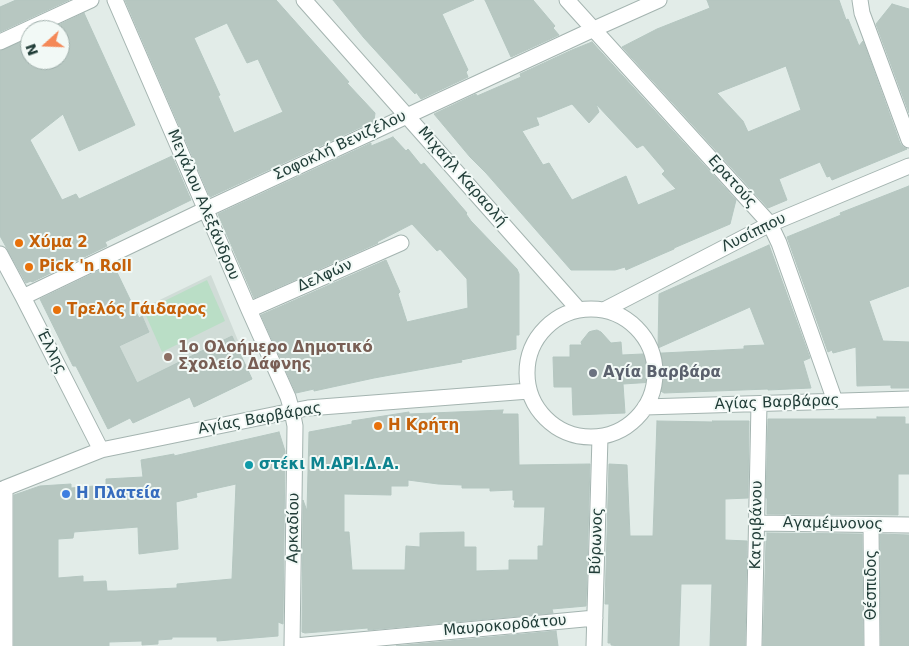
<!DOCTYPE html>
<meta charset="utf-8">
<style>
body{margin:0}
#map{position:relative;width:909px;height:646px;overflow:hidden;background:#e2ece8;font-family:"DejaVu Sans",sans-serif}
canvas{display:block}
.north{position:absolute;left:20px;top:20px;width:50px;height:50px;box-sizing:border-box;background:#f2f9f6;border:1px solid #9eaeaa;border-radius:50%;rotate:250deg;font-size:14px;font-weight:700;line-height:20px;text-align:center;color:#213d38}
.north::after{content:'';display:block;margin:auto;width:18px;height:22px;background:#f48857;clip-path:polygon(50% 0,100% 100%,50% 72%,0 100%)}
</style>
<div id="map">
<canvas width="909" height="646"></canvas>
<div class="north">N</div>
</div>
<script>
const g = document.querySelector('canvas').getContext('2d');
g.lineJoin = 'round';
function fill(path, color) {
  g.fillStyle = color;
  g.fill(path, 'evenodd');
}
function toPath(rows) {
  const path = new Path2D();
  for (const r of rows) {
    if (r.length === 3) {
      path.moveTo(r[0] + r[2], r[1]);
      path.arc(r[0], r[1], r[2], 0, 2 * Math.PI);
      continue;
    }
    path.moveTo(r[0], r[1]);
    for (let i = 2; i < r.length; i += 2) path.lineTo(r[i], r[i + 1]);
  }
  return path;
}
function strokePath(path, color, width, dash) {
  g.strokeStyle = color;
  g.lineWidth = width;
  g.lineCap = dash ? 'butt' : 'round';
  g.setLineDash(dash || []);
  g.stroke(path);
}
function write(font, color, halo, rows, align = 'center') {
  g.font = font + ' "DejaVu Sans",sans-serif';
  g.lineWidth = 4;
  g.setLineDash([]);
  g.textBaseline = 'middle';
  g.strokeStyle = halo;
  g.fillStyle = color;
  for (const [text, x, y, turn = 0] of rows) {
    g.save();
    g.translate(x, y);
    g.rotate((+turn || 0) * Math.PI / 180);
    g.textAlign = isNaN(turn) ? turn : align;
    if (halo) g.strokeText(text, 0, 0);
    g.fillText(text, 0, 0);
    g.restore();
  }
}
fill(toPath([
 [211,275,239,343,236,345,252,379,194,407,189,397,133,423,130,418,108,429,76,366,149,331,139,310]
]), '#d0dcd7');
fill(toPath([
 [207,280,225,321,162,352,144,311]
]), '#badec6');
const building = toPath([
 [16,0,69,0,0,32,0,7,16,0],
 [125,0,276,0,349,82,347,83,375,113,374,121,210,197,125,0],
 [227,23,247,63,258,59,283,112,234,133,218,96,220,95,194,38,227,23],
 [333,0,474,0,442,14,468,70,466,72,468,77,421,99,416,92,415,94,364,38,333,0],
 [485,0,533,0,555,26,553,28,559,35,511,57,485,0],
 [707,0,839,0,846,20,848,19,859,46,863,41,900,143,903,147,907,149,832,180,830,176,827,177,820,162,779,179,787,200,768,208,622,47,657,29,710,8,707,0],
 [786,66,801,110,748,132,743,121,717,93,786,66],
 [892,4,909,9,909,113,876,24,892,4],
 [84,13,135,125,79,151,63,114,30,140,62,200,76,194,79,199,172,156,191,200,105,242,107,246,105,247,32,282,31,281,26,283,0,236,0,51,30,38,30,60,60,60,60,30,48,30,84,13],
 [592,42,736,200,730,224,674,248,674,249,660,255,626,270,625,267,615,270,571,270,486,173,470,157,434,114,476,94,477,96,521,77,520,74,572,50,592,42],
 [572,104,589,123,599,112,596,104,637,148,643,145,665,171,662,174,676,189,638,205,626,176,572,200,549,163,543,165,522,131,539,125,536,117,540,117,572,104],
 [393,137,406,151,408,149,421,165,424,163,467,213,466,214,471,221,517,269,519,274,519,335,516,335,516,349,461,360,462,362,374,378,314,391,314,389,296,393,261,315,386,260,400,292,398,294,407,322,468,308,467,279,440,249,437,251,412,224,377,242,378,243,254,298,218,214,371,143,371,146,393,137],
 [909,186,909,286,869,301,883,341,909,342,909,388,891,388,891,385,857,386,856,347,833,353,832,350,828,352,787,237,841,215,840,213,909,186],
 [769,245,810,358,803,361,811,388,768,390,768,389,664,393,659,390,654,382,623,384,625,413,573,415,572,387,554,387,553,357,570,357,570,345,582,345,581,342,589,332,592,331,597,330,601,332,611,343,621,342,622,355,744,349,744,346,765,345,750,307,658,348,659,294,769,245],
 [113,264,139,318,142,316,149,332,119,346,137,383,232,336,252,379,194,407,190,397,133,423,130,418,108,429,76,366,73,366,40,299,113,264],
 [503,410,502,414,518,414,519,465,590,464,586,606,552,609,553,613,368,630,368,628,305,633,302,632,303,500,307,511,309,432,352,424,352,421,409,412,409,414,503,410],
 [408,480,438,484,462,485,462,488,490,488,490,491,513,490,513,500,515,500,514,507,545,507,543,546,538,546,538,560,509,560,509,570,476,571,476,547,464,547,464,532,420,533,420,547,406,546,405,570,352,570,349,532,344,532,344,494,391,495,391,486,408,486,408,480],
 [877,417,905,417,905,424,909,424,909,474,898,474,898,515,767,514,767,498,766,498,768,419,877,419,877,417],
 [657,421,714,422,712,421,749,421,748,498,725,499,725,540,747,541,745,646,710,646,712,584,681,584,679,646,619,646,611,645,611,643,608,643,609,604,605,604,609,464,627,465,630,536,653,536,657,421],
 [279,432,285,451,283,624,278,622,278,636,217,641,217,637,172,637,172,639,158,640,158,644,142,645,142,641,109,642,109,646,14,646,14,495,40,486,71,484,71,488,106,485,106,479,143,477,141,460,174,454,174,456,279,432],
 [236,484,232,579,177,584,177,588,116,591,107,591,106,581,83,582,83,576,58,578,58,539,73,538,74,532,138,527,139,554,178,549,176,502,197,497,196,493,236,484],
 [767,533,862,534,863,646,763,646,766,541,767,541,767,533],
 [880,534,909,535,909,646,881,646,880,534],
 [556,631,558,646,396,646,556,631]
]);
fill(building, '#b7c7c1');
strokePath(building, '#b4c6c0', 1);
const street = toPath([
 [115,0,249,310,288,397,292,411,295,426,292,646],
 [304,0,579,310],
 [567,0,770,224,779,243,835,401],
 [860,0,862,13,909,140],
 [0,42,91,0],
 [0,254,23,297,101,450],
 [23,297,196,214,594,29,659,0],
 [591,373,64],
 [249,310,401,243],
 [604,310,770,224,909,166],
 [645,407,909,399],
 [5,488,5,646],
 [0,490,101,450,292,411,308,408,529,391],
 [757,523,909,525],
 [871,525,872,646],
 [295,646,595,618],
 [594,646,600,437],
 [754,646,759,404]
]);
strokePath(street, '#a4b4b0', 17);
strokePath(street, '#fff', 15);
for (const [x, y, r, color] of [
 [19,243,5,"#e8710a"],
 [29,267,5,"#e8710a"],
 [57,310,5,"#e8710a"],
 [168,357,5,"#8d6e63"],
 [593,373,5,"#6b7280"],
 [378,426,5,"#e8710a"],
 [249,465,5,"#0f9aa8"],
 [66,494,5,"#3f7fe0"]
]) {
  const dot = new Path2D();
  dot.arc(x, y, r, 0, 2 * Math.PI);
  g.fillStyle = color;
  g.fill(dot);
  strokePath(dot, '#f2f9f6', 2);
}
write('15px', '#213d38', '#f2f9f6', [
 ["Σοφοκλή Βενιζέλου",340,146,-25],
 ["Μιχαήλ Καραολή",462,177,49],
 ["Ερατούς",732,182,48],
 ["Μεγάλου Αλεξάνδρου",203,205,67],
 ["Λυσίππου",754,233,-26],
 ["Δελφών",325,276,-24],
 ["Έλλης",51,352,63],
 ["Αγίας Βαρβάρας",777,403,-2],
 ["Αγίας Βαρβάρας",260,419,-10],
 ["Αγαμέμνονος",833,524,1],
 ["Κατριβάνου",757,525,-89],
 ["Αρκαδίου",294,528,-89],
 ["Βύρωνος",597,541,-88],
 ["Θέσπιδος",872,585,-90],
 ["Μαυροκορδάτου",505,626,-5]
]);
write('bold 15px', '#c56008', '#f2f9f6', [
 ["Χύμα 2",29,243],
 ["Pick 'n Roll",39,267],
 ["Τρελός Γάιδαρος",67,310],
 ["Η Κρήτη",388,426]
], 'left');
write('bold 15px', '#785e54', '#f2f9f6', [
 ["1ο Ολοήμερο Δημοτικό",178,348],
 ["Σχολείο Δάφνης",178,365]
], 'left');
write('bold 15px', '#5b616d', '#f2f9f6', [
 ["Αγία Βαρβάρα",603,373]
], 'left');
write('bold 15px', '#0d838f', '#f2f9f6', [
 ["στέκι Μ.ΑΡΙ.Δ.Α.",259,465]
], 'left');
write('bold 15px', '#366cbe', '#f2f9f6', [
 ["Η Πλατεία",76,494]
], 'left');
</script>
